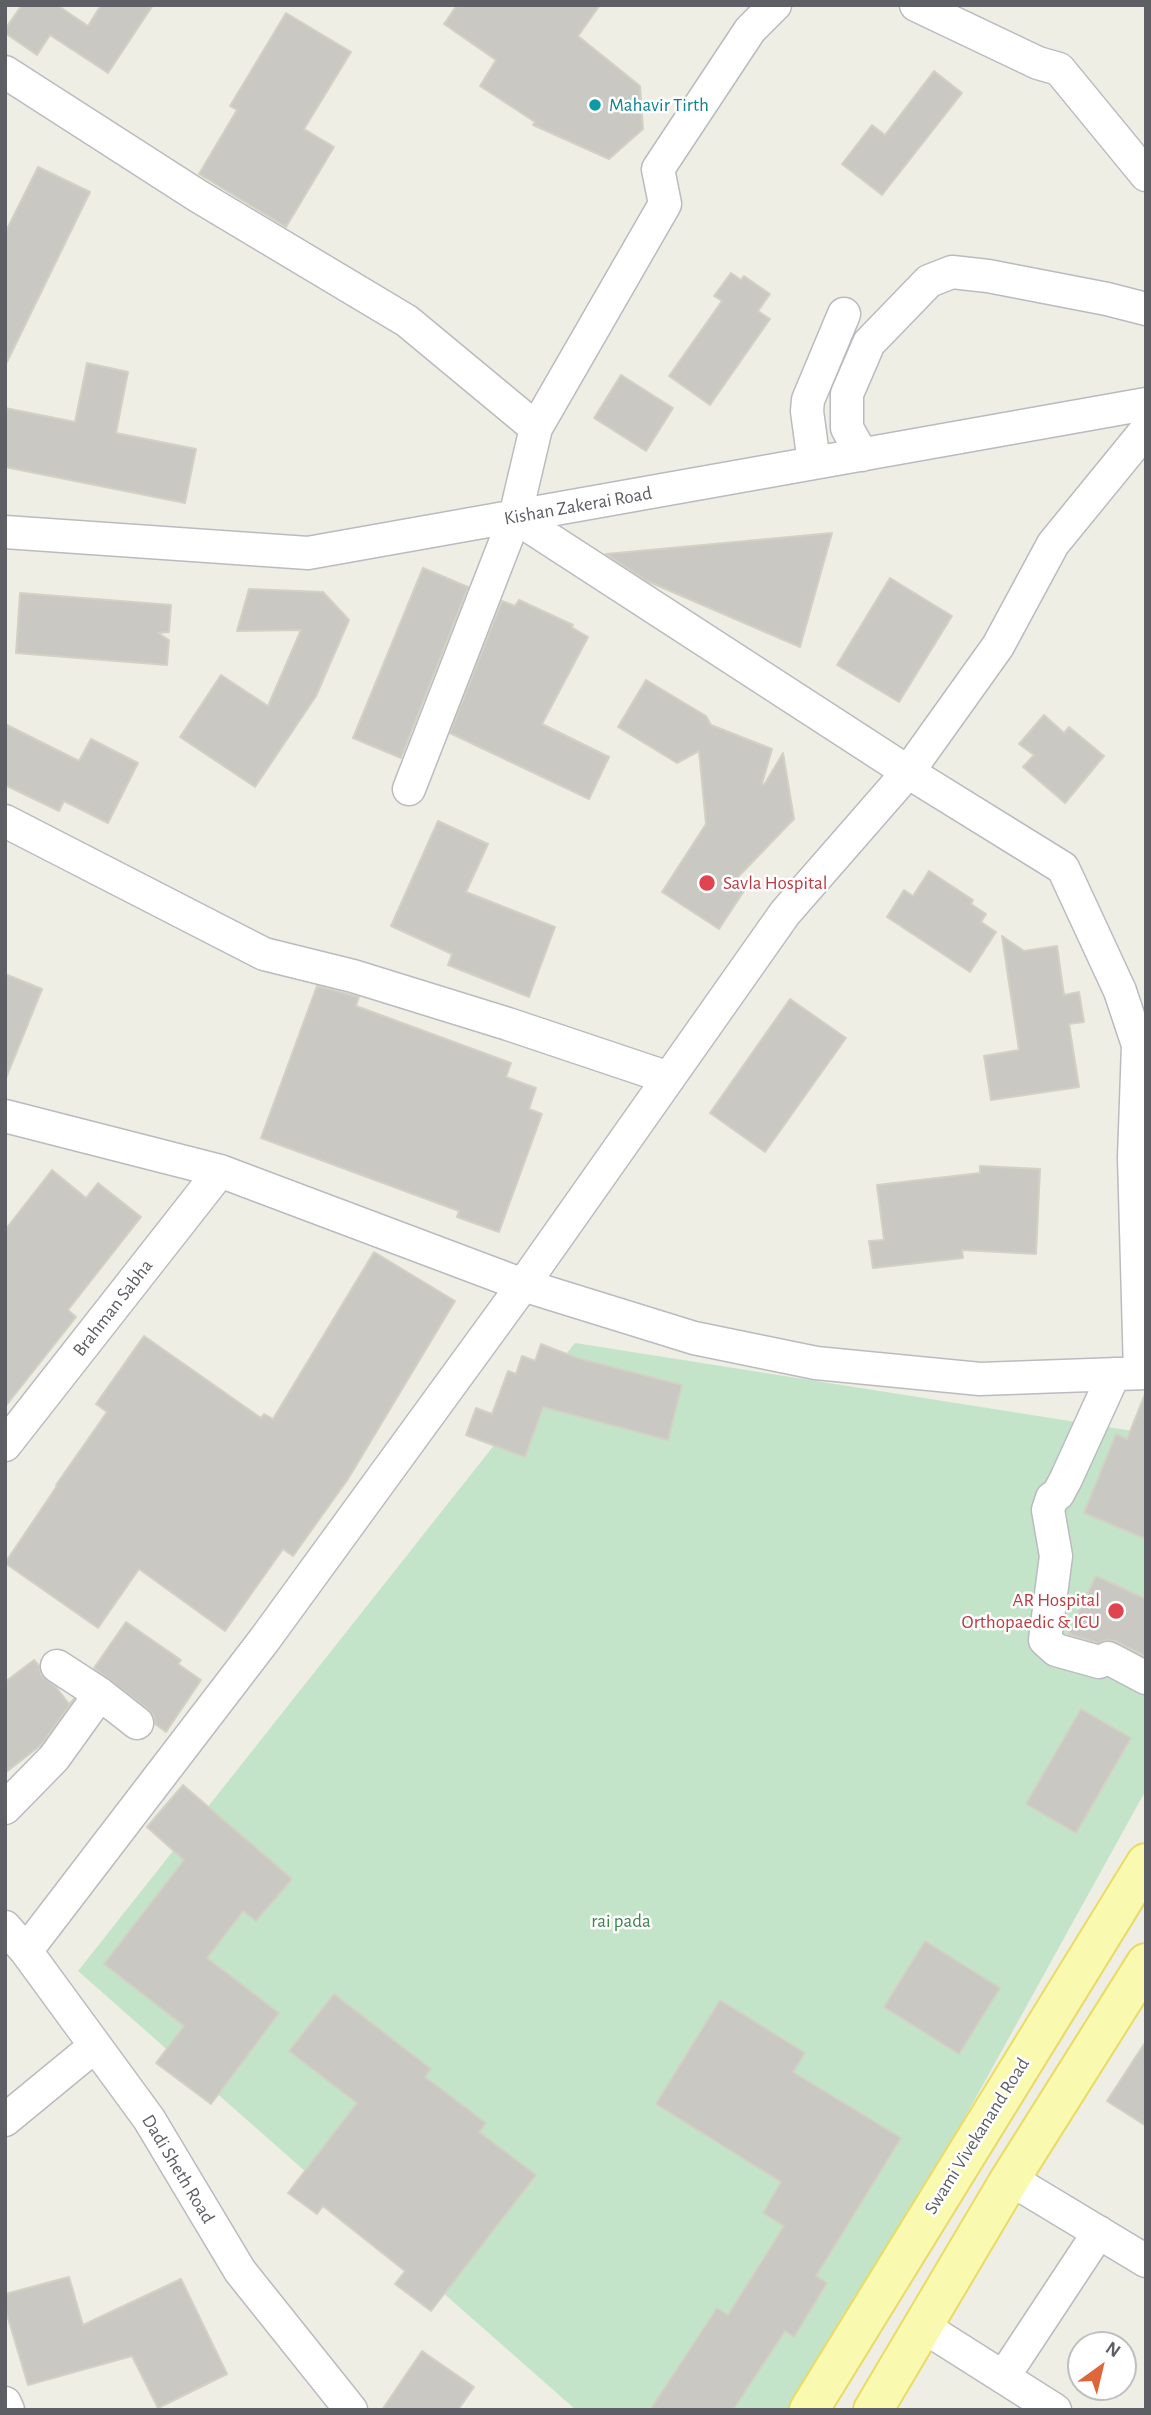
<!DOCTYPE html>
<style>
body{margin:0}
#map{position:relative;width:1151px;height:2415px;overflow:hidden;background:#eeeee5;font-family:"Alegreya Sans",sans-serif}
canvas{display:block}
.frame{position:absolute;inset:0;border:7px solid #5d5f65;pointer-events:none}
.north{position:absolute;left:1067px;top:2331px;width:70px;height:70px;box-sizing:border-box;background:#fff;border:2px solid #bebfc1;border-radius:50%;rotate:34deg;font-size:19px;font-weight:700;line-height:28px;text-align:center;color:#5d5f65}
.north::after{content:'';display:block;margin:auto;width:24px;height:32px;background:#df653b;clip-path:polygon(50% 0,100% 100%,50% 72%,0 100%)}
</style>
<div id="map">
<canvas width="1151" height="2415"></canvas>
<div class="frame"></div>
<div class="north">N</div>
</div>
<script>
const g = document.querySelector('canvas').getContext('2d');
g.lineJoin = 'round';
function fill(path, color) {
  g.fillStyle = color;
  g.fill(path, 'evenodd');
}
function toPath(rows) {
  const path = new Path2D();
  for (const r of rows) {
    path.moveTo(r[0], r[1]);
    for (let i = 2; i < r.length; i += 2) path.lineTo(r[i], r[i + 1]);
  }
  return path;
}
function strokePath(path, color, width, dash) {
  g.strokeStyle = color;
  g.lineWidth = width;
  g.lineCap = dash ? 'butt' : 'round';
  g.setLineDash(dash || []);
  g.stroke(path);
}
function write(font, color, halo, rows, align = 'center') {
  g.font = font + ' "Alegreya Sans",sans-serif';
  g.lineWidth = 5;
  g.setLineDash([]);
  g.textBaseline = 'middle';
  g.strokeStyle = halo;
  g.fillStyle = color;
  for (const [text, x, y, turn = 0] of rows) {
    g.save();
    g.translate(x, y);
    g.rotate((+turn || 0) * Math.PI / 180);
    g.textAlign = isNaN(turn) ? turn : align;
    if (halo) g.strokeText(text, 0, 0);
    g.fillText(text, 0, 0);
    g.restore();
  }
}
fill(toPath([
 [575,1343,1146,1433,1146,1790,803,2410,576,2410,78,1971]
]), '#c3e4c9');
const building = toPath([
 [22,5,57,5,88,26,101,5,153,5,108,73,50,35,37,55,5,33,5,29,22,5],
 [457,5,600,5,578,36,640,86,643,129,609,159,533,125,535,122,480,86,496,60,444,24,457,5],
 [286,13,351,52,304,129,334,147,286,227,199,174,237,110,230,106,286,13],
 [934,71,962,93,882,195,842,164,872,125,885,135,934,71],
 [38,167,90,192,5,366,5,233,38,167],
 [731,273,741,280,744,276,770,294,758,311,770,319,710,405,669,376,722,301,714,296,731,273],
 [87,363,128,372,116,433,196,449,185,503,5,467,5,408,75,422,87,363],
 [621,375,673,408,646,451,594,418,621,375],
 [832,533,800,647,647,581,606,554,832,533],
 [423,568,468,587,401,758,353,738,423,568],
 [890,578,952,616,899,702,837,665,890,578],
 [249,589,323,592,349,620,316,696,255,787,180,737,221,675,268,706,301,630,237,631,249,589],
 [20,593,171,605,169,632,158,633,169,640,167,665,16,653,20,593],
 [519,600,573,625,571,627,588,637,542,724,609,757,589,799,450,733,502,601,515,606,519,600],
 [646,680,706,716,711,725,772,749,762,784,764,785,783,753,794,819,736,879,746,888,719,929,662,892,706,824,699,751,677,763,618,727,646,680],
 [1044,715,1064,733,1069,727,1104,756,1065,803,1023,767,1034,755,1019,744,1044,715],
 [5,724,79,761,91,739,138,763,108,823,64,801,59,811,5,785,5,724],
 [438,821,488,844,466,892,555,927,529,997,448,965,452,954,391,926,438,821],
 [929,871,973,900,971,904,986,914,981,922,996,932,970,972,887,917,904,890,913,896,929,871],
 [1002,936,1024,951,1057,946,1064,995,1079,992,1084,1022,1069,1024,1079,1087,991,1100,984,1056,1019,1050,1002,936],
 [5,974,42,989,6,1078,5,1078,5,974],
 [317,986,359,997,356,1006,511,1063,506,1077,536,1088,529,1109,542,1114,499,1232,457,1217,459,1211,261,1138,317,986],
 [790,999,846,1038,765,1152,710,1113,790,999],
 [980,1166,1040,1169,1036,1254,962,1250,963,1258,873,1268,869,1241,884,1240,877,1185,980,1173,980,1166],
 [52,1170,86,1198,98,1183,141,1217,68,1310,76,1317,5,1407,5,1230,52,1170],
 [374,1252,455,1301,348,1479,293,1556,283,1549,225,1631,139,1569,98,1628,5,1563,57,1486,56,1485,107,1412,96,1404,144,1336,261,1418,264,1414,273,1419,374,1252],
 [541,1344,577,1358,682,1385,668,1440,543,1407,525,1457,466,1435,476,1408,492,1414,508,1371,516,1374,522,1356,535,1361,541,1344],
 [1145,1394,1146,1394,1146,1539,1084,1513,1116,1434,1127,1439,1145,1394],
 [1096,1576,1146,1599,1146,1657,1116,1641,1108,1640,1098,1643,1068,1634,1096,1576],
 [126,1622,181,1660,178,1664,201,1680,166,1732,155,1724,154,1716,148,1709,94,1668,126,1622],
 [34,1660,39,1666,41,1675,56,1687,69,1704,74,1699,41,1745,5,1773,5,1682,34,1660],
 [1081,1709,1131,1738,1076,1833,1026,1804,1081,1709],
 [183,1785,292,1879,256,1921,243,1911,207,1958,279,2013,211,2104,156,2063,184,2026,104,1964,184,1860,147,1827,183,1785],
 [925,1941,1000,1988,959,2054,884,2007,925,1941],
 [334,1994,431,2069,425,2077,486,2123,479,2132,536,2175,431,2311,395,2284,405,2271,323,2206,317,2214,288,2193,357,2103,289,2051,334,1994],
 [720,2000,805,2053,793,2072,901,2138,816,2276,827,2283,794,2337,785,2331,733,2410,650,2410,717,2308,728,2315,784,2226,763,2213,781,2182,656,2104,720,2000],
 [1146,2041,1146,2126,1107,2101,1146,2041],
 [69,2277,83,2325,181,2279,227,2374,158,2408,132,2356,28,2385,5,2308,5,2294,69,2277],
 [422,2351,474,2387,458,2410,382,2410,422,2351]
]);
fill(building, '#cac8c2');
strokePath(building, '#d3d1c4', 2);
const minor = toPath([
 [916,5,1038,63,1059,69,1146,175],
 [5,72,198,196,407,321,536,428,515,517,409,789],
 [536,428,665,204,658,169,750,30,775,5],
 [862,455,847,428,847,394,869,343,929,281,952,272,988,276,1107,299,1146,309],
 [814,463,807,411,808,400,844,314],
 [515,517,908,772,1063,868,1120,991,1138,1045,1134,1157,1140,1372],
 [5,532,308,553,1146,404],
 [5,821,264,954,353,976,508,1024,669,1078],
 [5,1116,220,1171,523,1285,694,1338,816,1363,980,1379,1146,1373],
 [1114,1374,1066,1479,1058,1494,1052,1498,1048,1510,1056,1556,1045,1640,1056,1650,1099,1662,1108,1658,1112,1660,1146,1678],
 [5,1445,220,1171],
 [100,1694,137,1723],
 [5,1808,54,1758,100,1694,57,1666],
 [5,1927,26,1951,149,2119,240,2271,351,2410],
 [26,1951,265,1639,523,1285,785,913,908,772,998,646,1053,544,1146,430],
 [5,2120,95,2046],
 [1010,2179,1146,2261],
 [924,2327,1055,2410],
 [1004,2376,1099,2232],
 [5,2403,8,2410]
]);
const major = toPath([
 [809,2410,1146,1863],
 [873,2410,1010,2179,1146,1963]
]);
strokePath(minor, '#babbc0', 35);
strokePath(major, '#e9db64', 42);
strokePath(minor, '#fff', 32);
strokePath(major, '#f9faaf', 38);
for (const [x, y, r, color] of [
 [595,105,7,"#0f9aa8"],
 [707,883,9,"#e0444e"],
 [1116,1611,9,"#e0444e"]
]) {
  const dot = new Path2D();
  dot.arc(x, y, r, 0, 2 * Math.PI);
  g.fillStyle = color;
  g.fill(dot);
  strokePath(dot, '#fff', 2.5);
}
write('19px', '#0d838f', '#fff', [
 ["Mahavir Tirth",609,105]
], 'left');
write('19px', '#5d5f65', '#fff', [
 ["Kishan Zakerai Road",578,506,-10],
 ["Brahman Sabha",113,1308,-52],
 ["Swami Vivekanand Road",977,2136,-58],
 ["Dadi Sheth Road",178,2169,59]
]);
write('19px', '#be3a42', '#fff', [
 ["Savla Hospital",723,883],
 ["AR Hospital",1100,1600,"right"],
 ["Orthopaedic & ICU",1100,1622,"right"]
], 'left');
write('19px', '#3b854c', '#fff', [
 ["rai pada",621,1921]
]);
</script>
